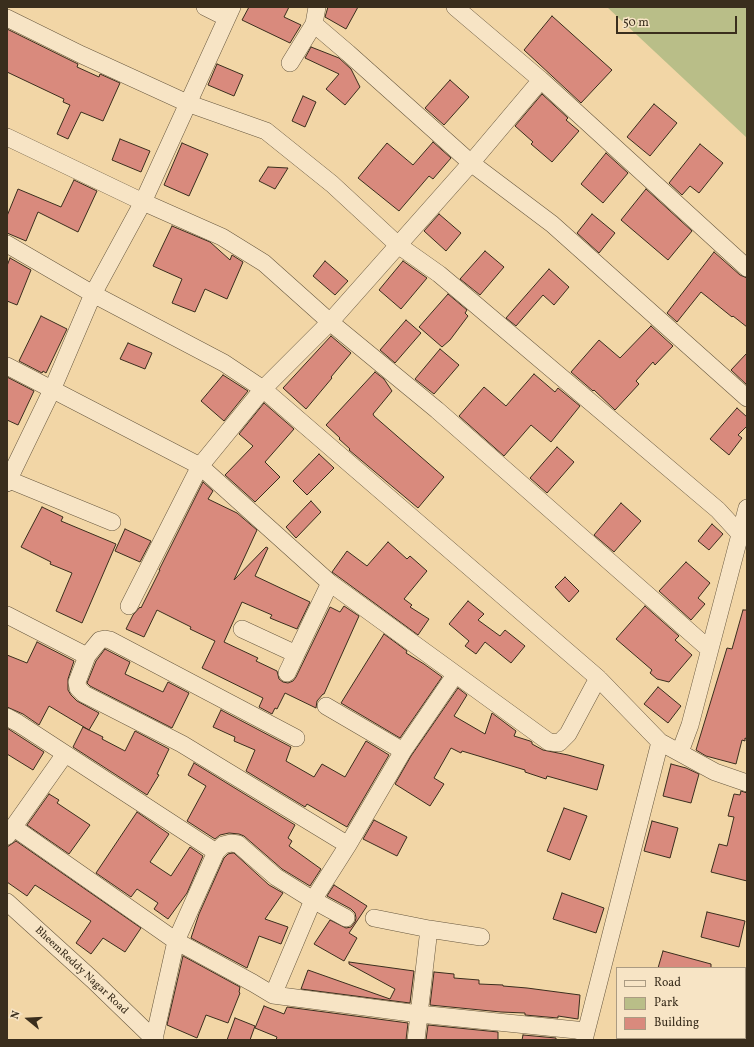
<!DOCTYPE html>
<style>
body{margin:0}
#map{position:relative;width:754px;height:1047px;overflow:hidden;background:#f2d6a6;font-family:Vollkorn,serif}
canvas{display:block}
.frame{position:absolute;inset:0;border:8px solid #3a2e1d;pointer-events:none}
.legend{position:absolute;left:616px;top:967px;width:130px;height:72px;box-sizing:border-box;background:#f7e4c5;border:1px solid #ab9b82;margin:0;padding:5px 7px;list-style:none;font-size:12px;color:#3a2e1d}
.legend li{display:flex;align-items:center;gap:8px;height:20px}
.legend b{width:20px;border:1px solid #ab9b82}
.north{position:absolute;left:8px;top:999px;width:40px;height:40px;-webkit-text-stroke:3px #f7e4c5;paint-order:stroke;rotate:288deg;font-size:11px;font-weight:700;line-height:16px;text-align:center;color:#3a2e1d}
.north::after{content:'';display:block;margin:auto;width:14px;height:18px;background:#3a2e1d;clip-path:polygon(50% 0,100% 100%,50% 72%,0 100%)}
.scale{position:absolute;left:616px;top:16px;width:121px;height:18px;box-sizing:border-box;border:2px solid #3a2e1d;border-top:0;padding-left:5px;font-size:12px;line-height:14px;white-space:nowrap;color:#3a2e1d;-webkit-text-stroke:3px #f7e4c5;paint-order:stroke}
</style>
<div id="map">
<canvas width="754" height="1047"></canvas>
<div class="frame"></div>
<ul class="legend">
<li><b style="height:5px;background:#f7e4c5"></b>Road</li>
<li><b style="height:11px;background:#b9be88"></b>Park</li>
<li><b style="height:11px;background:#d98a7d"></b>Building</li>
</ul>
<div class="north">N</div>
<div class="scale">50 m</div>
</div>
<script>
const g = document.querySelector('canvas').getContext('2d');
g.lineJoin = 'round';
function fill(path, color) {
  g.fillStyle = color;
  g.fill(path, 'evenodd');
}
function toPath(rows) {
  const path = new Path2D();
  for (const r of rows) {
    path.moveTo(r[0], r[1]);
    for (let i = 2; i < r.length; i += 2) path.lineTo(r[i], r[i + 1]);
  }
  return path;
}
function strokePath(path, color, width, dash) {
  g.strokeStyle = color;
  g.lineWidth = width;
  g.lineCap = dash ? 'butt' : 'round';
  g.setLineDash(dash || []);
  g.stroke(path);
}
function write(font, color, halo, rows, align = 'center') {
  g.font = font + ' Vollkorn,serif';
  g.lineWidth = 3;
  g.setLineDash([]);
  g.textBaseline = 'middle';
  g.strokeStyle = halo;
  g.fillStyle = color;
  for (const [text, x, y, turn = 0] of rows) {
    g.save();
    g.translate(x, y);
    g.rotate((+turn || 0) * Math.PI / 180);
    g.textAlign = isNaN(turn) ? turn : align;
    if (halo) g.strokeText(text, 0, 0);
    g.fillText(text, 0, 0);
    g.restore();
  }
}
fill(toPath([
 [607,7,747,7,747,138]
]), '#b9be88');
const building = toPath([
 [249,7,289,7,284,17,301,25,290,43,242,20,249,7],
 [328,7,358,7,346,29,325,17,328,7],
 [552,16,612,70,581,103,524,50,552,16],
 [7,29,78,64,77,67,99,77,100,74,120,83,103,121,81,112,68,139,57,134,70,105,63,102,64,99,7,72,7,29],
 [311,47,339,58,351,69,360,87,345,105,326,89,339,74,305,58,311,47],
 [217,64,243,75,234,96,208,85,217,64],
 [450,80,469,97,444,125,425,108,450,80],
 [542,94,568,118,566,120,579,131,552,162,531,144,533,142,515,126,542,94],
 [303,96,316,102,305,127,292,121,303,96],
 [654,104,677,123,650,156,627,137,654,104],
 [120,139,150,151,141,172,112,160,120,139],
 [433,142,451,158,433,179,429,176,399,211,358,178,387,143,413,165,433,142],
 [182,143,208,154,189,196,164,185,182,143],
 [700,144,723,163,699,193,690,186,682,195,669,183,700,144],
 [606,153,628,173,603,203,581,184,606,153],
 [268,167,288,168,275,189,259,181,268,167],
 [74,180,97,191,78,232,38,212,26,241,7,233,7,216,18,189,61,207,74,180],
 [646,189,692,231,668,260,621,220,646,189],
 [439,214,461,233,446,251,424,231,439,214],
 [592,214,615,233,599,253,577,233,592,214],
 [172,226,210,242,230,260,232,255,243,262,227,299,205,289,195,312,172,303,182,279,153,266,172,226],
 [485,251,504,267,480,295,460,279,485,251],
 [714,252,740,275,747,278,747,327,733,316,732,317,701,292,677,322,667,313,714,252],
 [10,258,31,270,17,305,7,301,7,266,10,258],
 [325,261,348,281,335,295,313,276,325,261],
 [403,261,427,278,401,309,379,290,403,261],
 [549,269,569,287,554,305,543,295,516,326,506,318,549,269],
 [448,294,467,310,465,313,468,316,450,340,442,347,419,327,448,294],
 [41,316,67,329,46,373,43,371,42,373,19,361,41,316],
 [406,320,421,333,395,363,380,350,406,320],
 [651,326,673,346,655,365,653,362,636,381,639,384,615,410,594,390,593,391,571,372,599,340,620,358,651,326],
 [331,336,351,353,331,377,332,378,306,409,283,388,331,336],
 [128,343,152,353,145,369,120,359,128,343],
 [440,349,459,365,434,394,415,379,440,349],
 [747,353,747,385,731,370,747,353],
 [375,372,384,379,392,391,373,414,374,416,444,477,418,508,349,450,350,449,339,439,340,438,326,425,375,372],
 [534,374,555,392,558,388,580,406,551,442,531,425,504,456,459,416,484,387,506,406,534,374],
 [223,375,248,391,224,421,201,401,223,375],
 [7,377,34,391,18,425,7,420,7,377],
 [264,403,294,429,265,462,280,477,255,502,225,475,253,446,239,434,264,403],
 [737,408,747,417,747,426,738,435,742,438,729,455,710,439,737,408],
 [557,447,574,462,547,493,530,478,557,447],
 [319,454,334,468,307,495,293,481,319,454],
 [203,482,213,491,208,499,237,513,257,530,234,580,266,547,268,548,255,576,310,602,297,629,270,618,272,615,242,602,224,642,258,658,256,661,277,671,279,679,283,682,288,683,293,681,296,677,330,607,340,612,344,606,359,616,324,694,323,694,317,701,316,708,285,693,277,709,275,708,272,714,259,707,263,698,202,668,215,641,190,629,191,627,157,610,144,637,126,629,133,615,140,607,141,608,160,570,159,570,203,482],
 [311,501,321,512,296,538,286,527,311,501],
 [621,503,641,521,614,552,594,535,621,503],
 [42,507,63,517,61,521,116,544,82,623,56,611,72,573,50,564,51,562,21,547,42,507],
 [712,524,723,534,709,550,698,541,712,524],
 [125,529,151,541,140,562,115,551,125,529],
 [388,542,407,559,410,556,427,571,404,599,412,605,410,607,429,619,418,635,332,572,347,551,367,566,388,542],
 [686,562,710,583,698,598,705,604,691,620,659,591,686,562],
 [565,577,579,591,569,602,555,587,565,577],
 [468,601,484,614,478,620,500,636,505,630,525,646,511,663,485,642,476,654,465,646,469,641,449,624,468,601],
 [645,606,679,636,675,640,692,655,669,682,657,679,650,673,652,670,616,639,645,606],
 [743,610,747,610,747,739,745,738,745,741,742,740,736,764,706,756,696,750,727,648,732,649,743,610],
 [384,634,407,651,406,653,424,664,442,677,400,738,341,703,384,634],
 [37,642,74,661,68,679,68,690,71,695,77,701,99,713,89,730,49,706,39,725,23,714,7,707,7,655,27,663,37,642],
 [105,649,130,662,125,674,163,692,168,682,189,693,172,728,90,686,87,683,96,661,105,649],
 [658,687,681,706,668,723,644,704,658,687],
 [458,688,467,695,454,716,485,734,492,713,516,731,514,736,530,741,532,742,532,744,543,750,568,755,604,765,597,790,547,776,546,779,525,772,525,770,462,751,461,753,451,748,434,778,444,784,430,806,395,784,411,756,458,688],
 [221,710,291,747,286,761,314,777,322,764,345,777,366,741,389,755,347,827,307,804,305,807,246,771,255,750,234,741,235,737,213,727,221,710],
 [83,727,103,737,102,739,125,751,135,731,169,749,157,774,159,775,147,795,73,747,83,727],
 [7,728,44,752,33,770,7,754,7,728],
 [194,763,295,825,288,838,292,841,289,846,321,869,310,886,282,869,244,836,239,834,229,833,220,835,215,839,187,821,206,786,188,775,194,763],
 [671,764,686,768,699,774,691,803,663,796,671,764],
 [741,791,747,793,747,881,711,872,719,844,727,846,734,817,728,816,734,794,740,795,741,791],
 [49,794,59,800,57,803,90,825,69,854,27,825,49,794],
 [564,808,587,816,570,860,547,851,564,808],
 [137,812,169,834,150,862,171,876,190,847,203,856,187,893,168,919,154,909,158,903,137,889,131,897,96,873,137,812],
 [374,820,407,837,397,856,363,839,374,820],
 [652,821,678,828,670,858,644,851,652,821],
 [16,841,141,928,125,952,103,938,91,954,76,943,91,921,35,885,27,896,7,882,7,847,16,841],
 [232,853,234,853,269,885,283,893,265,919,288,927,281,944,259,936,247,968,191,938,199,914,224,858,228,854,232,853],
 [334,885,367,906,349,933,357,938,344,961,314,944,330,920,346,928,351,927,355,922,356,918,355,913,351,909,327,896,334,885],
 [562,893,604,908,596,933,553,919,562,893],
 [707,912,745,921,739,947,701,937,707,912],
 [663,951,711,964,711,968,658,968,663,951],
 [183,956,240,987,239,992,240,993,228,1023,206,1015,197,1038,167,1025,183,956],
 [349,962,414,971,410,1003,301,989,308,970,390,999,395,989,349,964,349,962],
 [434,972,454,974,454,978,479,980,479,984,503,985,503,986,527,988,580,995,578,1019,558,1016,558,1018,525,1015,525,1013,501,1012,430,1005,434,972],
 [264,1006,284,1014,287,1007,408,1023,406,1040,276,1040,277,1037,255,1028,264,1006],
 [235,1018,255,1026,250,1040,227,1040,235,1018],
 [428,1025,498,1032,498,1040,426,1040,428,1025],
 [523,1035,556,1038,556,1040,522,1040,523,1035]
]);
fill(building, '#d98a7d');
strokePath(building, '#3a2e1d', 1);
const minor = toPath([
 [205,7,227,18],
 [455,7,541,80,747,268],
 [7,18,82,55,187,103,266,131,332,184,398,245,439,274,476,305,718,510,740,534],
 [314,24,348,53,471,163,552,224,747,398],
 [290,63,314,24,317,7],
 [7,137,143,202,222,237,264,263,330,322,437,410,709,649],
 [7,244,93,294,224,363,263,389,598,678,660,742,715,772,747,783],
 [7,366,200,466,330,583,549,742,559,743,568,734,598,678],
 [7,479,112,522],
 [7,483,52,390,93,294,143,202,232,7],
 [129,606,200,466,263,389,330,322,471,163,541,80],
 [7,615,87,656],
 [242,629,296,654,330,583],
 [287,673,296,654],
 [326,706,403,751],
 [7,717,18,723,216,852,223,845,231,843,238,844,276,877,313,900,346,918],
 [296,738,110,640,105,639,100,640,87,656,77,682,78,688,84,694,182,744,348,845],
 [680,752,690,725,747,508],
 [13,827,176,941,253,983,273,995,419,1014,586,1031],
 [7,836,65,754],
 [7,902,93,980,155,1040],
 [374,918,429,929,416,1040],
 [429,929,481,937],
 [745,983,747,976],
 [273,995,313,900,348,845,403,751,455,675],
 [745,1027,747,1028],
 [154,1039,176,941,216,852],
 [584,1040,660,742],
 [730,1040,731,1038]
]);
strokePath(minor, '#68583f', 18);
strokePath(minor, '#f7e4c5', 17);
write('11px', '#3a2e1d', '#f7e4c5', [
 ["BheemReddy Nagar Road",81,971,43]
]);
</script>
